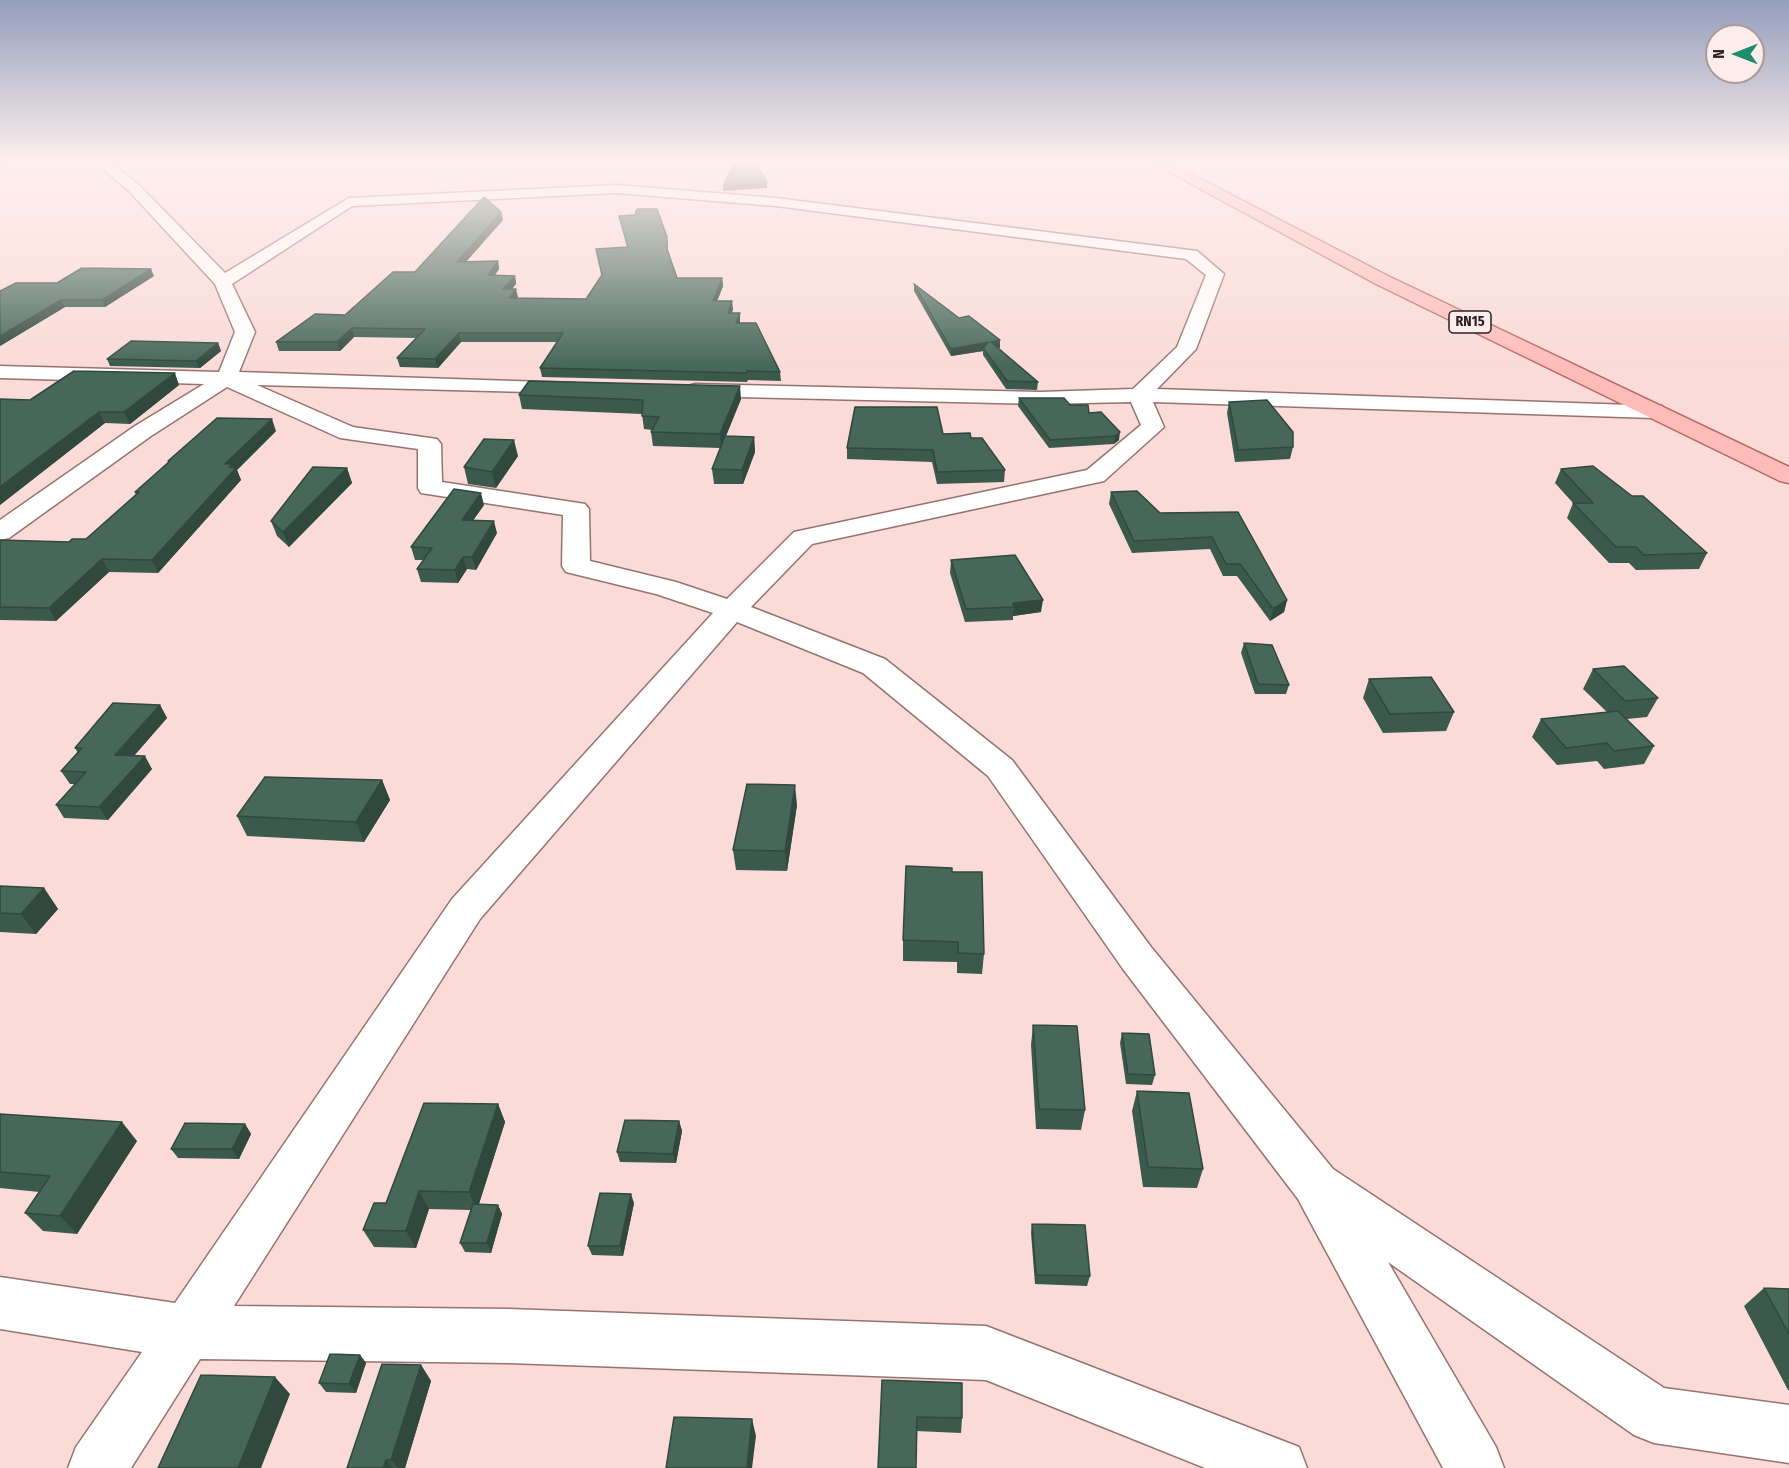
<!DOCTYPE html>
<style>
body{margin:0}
#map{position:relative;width:1789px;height:1468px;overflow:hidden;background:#fadbd8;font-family:"Fira Sans Condensed",sans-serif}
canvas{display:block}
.north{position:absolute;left:1705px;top:24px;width:60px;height:60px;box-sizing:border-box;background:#fceceb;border:2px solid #aa9a99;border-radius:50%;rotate:270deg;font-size:16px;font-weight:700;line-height:24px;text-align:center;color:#2e201f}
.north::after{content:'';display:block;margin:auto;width:21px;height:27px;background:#1f8c6b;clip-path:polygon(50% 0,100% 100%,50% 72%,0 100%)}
</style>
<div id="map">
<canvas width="1789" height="1468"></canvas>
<div class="north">N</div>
</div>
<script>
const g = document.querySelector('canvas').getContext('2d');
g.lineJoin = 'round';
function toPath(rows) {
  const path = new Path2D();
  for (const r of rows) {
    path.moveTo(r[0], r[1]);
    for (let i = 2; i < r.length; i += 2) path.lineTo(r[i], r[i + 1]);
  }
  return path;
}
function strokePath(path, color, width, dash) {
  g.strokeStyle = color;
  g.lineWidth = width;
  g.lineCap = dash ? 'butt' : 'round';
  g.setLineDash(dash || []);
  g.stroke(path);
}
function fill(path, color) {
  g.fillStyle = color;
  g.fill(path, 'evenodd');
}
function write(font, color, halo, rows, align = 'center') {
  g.font = font + ' "Fira Sans Condensed",sans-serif';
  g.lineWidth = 6;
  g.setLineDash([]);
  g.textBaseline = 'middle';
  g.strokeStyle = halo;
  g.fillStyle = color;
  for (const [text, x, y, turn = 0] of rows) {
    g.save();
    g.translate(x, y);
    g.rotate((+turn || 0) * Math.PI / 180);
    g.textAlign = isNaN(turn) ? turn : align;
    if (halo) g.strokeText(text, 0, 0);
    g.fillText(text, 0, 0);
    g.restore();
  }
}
const street = toPath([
 [0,161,14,161,0,168,0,161],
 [93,161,108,161,138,184,225,273,349,198,616,185,776,198,1197,251,1224,274,1196,349,1157,389,1662,406,1665,411,1662,416,1654,418,1153,402,1164,427,1104,481,812,544,751,607,885,659,1012,760,1151,947,1333,1169,1664,1388,1789,1405,1789,1463,1654,1443,1634,1435,1388,1262,1496,1447,1504,1468,1443,1468,1298,1199,1123,969,988,776,863,673,737,622,480,919,234,1306,509,1309,986,1326,1299,1447,1307,1468,1205,1468,986,1380,509,1363,200,1359,131,1468,68,1468,76,1447,142,1352,0,1329,0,1277,175,1303,452,899,713,613,656,594,566,572,562,566,563,515,421,493,418,488,418,449,340,438,227,387,151,436,9,538,0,540,0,520,135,426,204,384,0,378,0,366,219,372,235,332,215,284,128,190,93,161],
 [616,193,776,206,1186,259,1206,275,1177,347,1133,389,1040,392,695,384,688,386,684,390,688,394,695,396,1040,404,1131,402,1141,425,1087,470,794,532,727,599,676,582,590,561,589,509,585,504,442,482,441,444,437,439,353,427,257,385,568,393,575,391,579,387,575,383,239,372,255,332,232,284,352,206,616,193]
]);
const primary = toPath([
 [1149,161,1166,161,1388,276,1789,467,1789,483,1780,481,1376,284,1149,161]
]);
strokePath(street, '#957370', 3);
strokePath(primary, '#b56865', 3);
fill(street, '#fff');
fill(primary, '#febcb9');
fill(toPath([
 [501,212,503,220,466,261,498,261,499,269,495,275,515,276,516,284,512,289,518,297,517,298,586,299,602,276,596,249,627,247,619,216,667,237,668,252,677,278,722,278,723,286,717,301,733,309,732,313,740,322,740,323,780,372,781,381,748,380,747,382,542,377,540,368,558,342,461,342,438,368,400,367,397,358,416,338,354,337,340,351,279,351,276,342,345,315,415,272],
 [154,276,105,307,65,307,0,346,57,283],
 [914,284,1000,348,998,348,1038,382,1037,390,1006,389,983,355,983,351,951,356,914,291],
 [218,343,221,351,200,368,110,366,107,359],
 [179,385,130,424,105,423,0,505,0,399,30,400],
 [519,395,741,399,726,436,754,437,755,452,743,484,714,484,712,469,720,448,653,446,651,432,652,430,644,429,642,414,522,409],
 [1019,398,1070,405,1089,413,1119,440,1114,444,1049,448,1018,406],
 [1229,402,1293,447,1290,459,1235,462,1227,413],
 [276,431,237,470,241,480,158,573,109,572,56,621,0,620,0,540,69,542,86,539,136,495,135,492,168,463,168,461],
 [943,434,971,438,1005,470,1004,482,937,484,932,462,847,459,847,448],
 [518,456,496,488,468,484,464,467],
 [347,468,352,483,289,547,277,536,271,521],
 [1561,469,1707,553,1699,569,1636,570,1629,563,1609,563,1567,518,1573,503,1555,483],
 [1111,492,1160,513,1238,512,1287,600,1284,612,1270,621,1237,576,1223,576,1210,549,1132,553,1109,504],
 [484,505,473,520,497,533,476,570,467,569,458,583,421,582,417,569,424,560,415,560,411,547],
 [951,560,1041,612,1013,616,1013,620,965,622,950,573],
 [1244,643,1289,685,1286,694,1255,694,1241,653],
 [1593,669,1658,698,1647,717,1627,719,1654,746,1644,764,1604,769,1597,761,1557,765,1532,737,1541,719,1607,712,1583,689],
 [1369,679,1454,712,1446,731,1383,733,1363,698],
 [160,705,167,718,134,756,152,769,108,820,64,818,56,805,75,784,70,784,61,771,78,753,75,748],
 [382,780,390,800,364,842,247,836,237,816],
 [797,805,787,871,736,870,733,850],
 [952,872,984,954,982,974,957,973,957,962,903,961,903,940],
 [0,886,44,888,58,909,36,934,0,932],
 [1033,1025,1085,1110,1081,1130,1036,1129,1031,1045],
 [1122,1033,1155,1075,1152,1085,1126,1084,1120,1043],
 [1137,1091,1203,1169,1197,1188,1143,1187,1132,1111],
 [498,1104,505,1122,479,1204,498,1205,502,1214,491,1253,465,1252,460,1243,471,1210,429,1209,416,1248,374,1247,363,1230,386,1203],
 [0,1114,137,1141,77,1234,43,1231,25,1213,39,1192,0,1188],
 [679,1121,682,1131,676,1163,620,1162,617,1152],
 [245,1124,251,1134,239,1159,178,1158,171,1149],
 [634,1203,623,1256,592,1255,588,1246],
 [1032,1224,1090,1276,1087,1286,1035,1284,1031,1233],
 [1764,1288,1789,1289,1789,1390,1788,1390,1744,1306],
 [360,1355,366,1363,356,1393,326,1392,319,1383],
 [421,1365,431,1381,405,1468,347,1468],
 [882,1380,962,1418,961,1433,916,1431]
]), '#3c594d');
fill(toPath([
 [767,182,767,188,723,191,723,185],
 [501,212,503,220,459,270,457,262],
 [498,261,499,269,489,283,488,275],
 [151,269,154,276,105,307,102,300],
 [515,276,516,284,505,297,503,289],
 [722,278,723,286,714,309,713,301],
 [516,289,518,297,511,307,509,298],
 [61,300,65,307,0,346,0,336],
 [732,301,733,309,729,321,728,313],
 [740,313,740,322,737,332,736,323],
 [352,328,354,337,340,351,337,342],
 [459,333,461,342,438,368,435,359],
 [1000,340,1000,348,991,349,991,342],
 [989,342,983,348,983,351,951,356,951,349],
 [218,343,221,351,200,368,196,361],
 [175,373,179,385,130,424,124,412],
 [740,386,741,399,721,448,720,434],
 [99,412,105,423,0,505,0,487],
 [272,419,276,431,237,470,241,480,158,573,152,560,225,464],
 [1120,432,1119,440,1114,444,1115,436],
 [754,437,755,452,743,484,742,470],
 [514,440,518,456,496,488,492,472],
 [347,468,352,483,289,547,283,532],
 [481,493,484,505,465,532,462,520],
 [494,521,497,533,476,570,472,557],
 [463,557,467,569,458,583,455,570],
 [102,559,109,572,56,621,49,608],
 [1043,600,1041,612,1013,616,1014,607,1013,603],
 [1287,600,1284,612,1270,621,1273,609],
 [160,705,167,718,123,768,115,755],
 [145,756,152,769,108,820,99,807],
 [382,780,390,800,364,842,356,822],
 [795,785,797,805,787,871,785,851],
 [44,888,58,909,36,934,21,914],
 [498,1104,505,1122,477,1210,469,1192],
 [679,1121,682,1131,676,1163,673,1154],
 [122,1122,137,1141,77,1234,60,1216],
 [245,1124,251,1134,239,1159,232,1149],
 [419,1191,429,1209,416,1248,406,1231],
 [631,1194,634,1203,623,1256,620,1246],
 [498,1205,502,1214,491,1253,487,1243],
 [360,1355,366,1363,356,1393,349,1384],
 [421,1365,431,1381,405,1468,398,1468,391,1460],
 [275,1377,290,1394,261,1468,238,1468],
 [752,1419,756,1436,752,1468,747,1468],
 [386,1460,393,1468,383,1468]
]), '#31483f');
const building = toPath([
 [736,161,755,161,767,182,723,185,736,161],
 [484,197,501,212,457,262,498,261,488,275,515,276,503,289,516,289,509,298,586,299,602,275,596,249,628,247,619,216,635,215,637,209,657,209,667,237,667,249,677,278,722,278,713,301,732,301,728,313,740,313,736,323,756,323,780,372,747,371,747,373,540,368,563,333,459,333,435,359,397,358,425,329,352,328,337,342,276,342,315,314,345,315,393,272,415,272,484,197],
 [82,268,151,269,102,300,61,300,0,336,0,291,16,283,57,283,82,268],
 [914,284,959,318,969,316,1000,340,991,342,1038,382,1007,381,983,348,989,342,951,349,914,284],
 [131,341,218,343,196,361,107,359,131,341],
 [74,371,175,373,124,412,99,412,0,487,0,399,30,400,74,371],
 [529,381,740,386,720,434,651,432,659,417,642,416,643,400,519,395,529,381],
 [1019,398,1064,398,1070,405,1088,405,1089,413,1101,412,1120,432,1115,436,1050,440,1019,398],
 [1267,400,1293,432,1293,447,1238,450,1229,402,1267,400],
 [855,407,937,407,943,434,970,433,971,438,982,438,1005,470,937,472,933,450,847,448,855,407],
 [217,418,272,419,225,464,233,464,229,467,236,468,152,560,102,559,49,608,0,607,0,540,69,542,72,539,86,539,139,492,135,492,170,461,168,461,217,418],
 [725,436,754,437,742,470,712,469,725,436],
 [484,439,514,440,492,472,464,467,484,439],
 [1593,466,1632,496,1643,496,1707,553,1644,555,1636,547,1616,547,1573,503,1593,503,1561,469,1593,466],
 [313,467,347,468,283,532,271,521,313,467],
 [454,489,481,493,462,520,494,521,472,557,463,557,455,570,417,569,432,548,411,547,454,489],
 [1137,491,1160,513,1238,512,1287,600,1273,609,1240,564,1226,564,1212,537,1134,541,1111,492,1137,491],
 [1015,555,1043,600,1013,603,1014,607,966,609,951,560,1015,555],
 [1244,643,1272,645,1289,685,1258,684,1244,643],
 [1624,666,1658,698,1625,701,1593,669,1624,666],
 [1431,677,1454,712,1390,714,1369,679,1431,677],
 [113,703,160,705,115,755,145,756,99,807,56,805,86,772,61,771,82,748,75,748,113,703],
 [1618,711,1654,746,1614,751,1607,743,1566,748,1541,719,1618,711],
 [265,777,382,780,356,822,237,816,265,777],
 [747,784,795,785,785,851,733,850,747,784],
 [906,866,952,868,952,872,982,872,984,954,958,953,958,942,903,940,906,866],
 [0,886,44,888,21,914,0,913,0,886],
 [1033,1025,1077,1026,1085,1110,1039,1109,1033,1025],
 [1122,1033,1149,1034,1155,1075,1128,1074,1122,1033],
 [1137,1091,1189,1093,1203,1169,1148,1167,1137,1091],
 [424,1103,498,1104,469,1192,419,1191,406,1231,363,1230,374,1203,386,1203,424,1103],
 [0,1114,122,1122,60,1216,25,1213,50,1176,0,1172,0,1114],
 [625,1120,679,1121,673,1154,617,1152,625,1120],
 [185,1123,245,1124,232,1149,171,1149,185,1123],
 [600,1193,631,1194,620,1246,588,1246,600,1193],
 [473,1204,498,1205,487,1243,460,1243,473,1204],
 [1032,1224,1085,1225,1090,1276,1036,1275,1032,1224],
 [1764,1288,1789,1289,1789,1334,1764,1288],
 [330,1354,360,1355,349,1384,319,1383,330,1354],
 [382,1364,421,1365,391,1460,386,1460,383,1468,347,1468,382,1364],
 [201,1375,275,1377,238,1468,158,1468,201,1375],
 [882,1380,962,1383,962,1418,917,1417,916,1468,878,1468,882,1380],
 [674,1417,752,1419,747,1468,666,1468,674,1417]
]);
fill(building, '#46675a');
strokePath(building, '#31483f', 1.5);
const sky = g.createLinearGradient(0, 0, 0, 367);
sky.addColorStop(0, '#959ebc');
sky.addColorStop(0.44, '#fdefed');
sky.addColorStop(1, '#fdefed00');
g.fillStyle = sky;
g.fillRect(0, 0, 1789, 367);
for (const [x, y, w] of [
 [1470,322,42]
]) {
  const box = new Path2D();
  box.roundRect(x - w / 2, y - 11, w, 22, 4.5);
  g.fillStyle = '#fceceb';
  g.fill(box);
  strokePath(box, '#2e201f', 1.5);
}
write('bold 14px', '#2e201f', null, [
 ["RN15",1470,322]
]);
</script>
